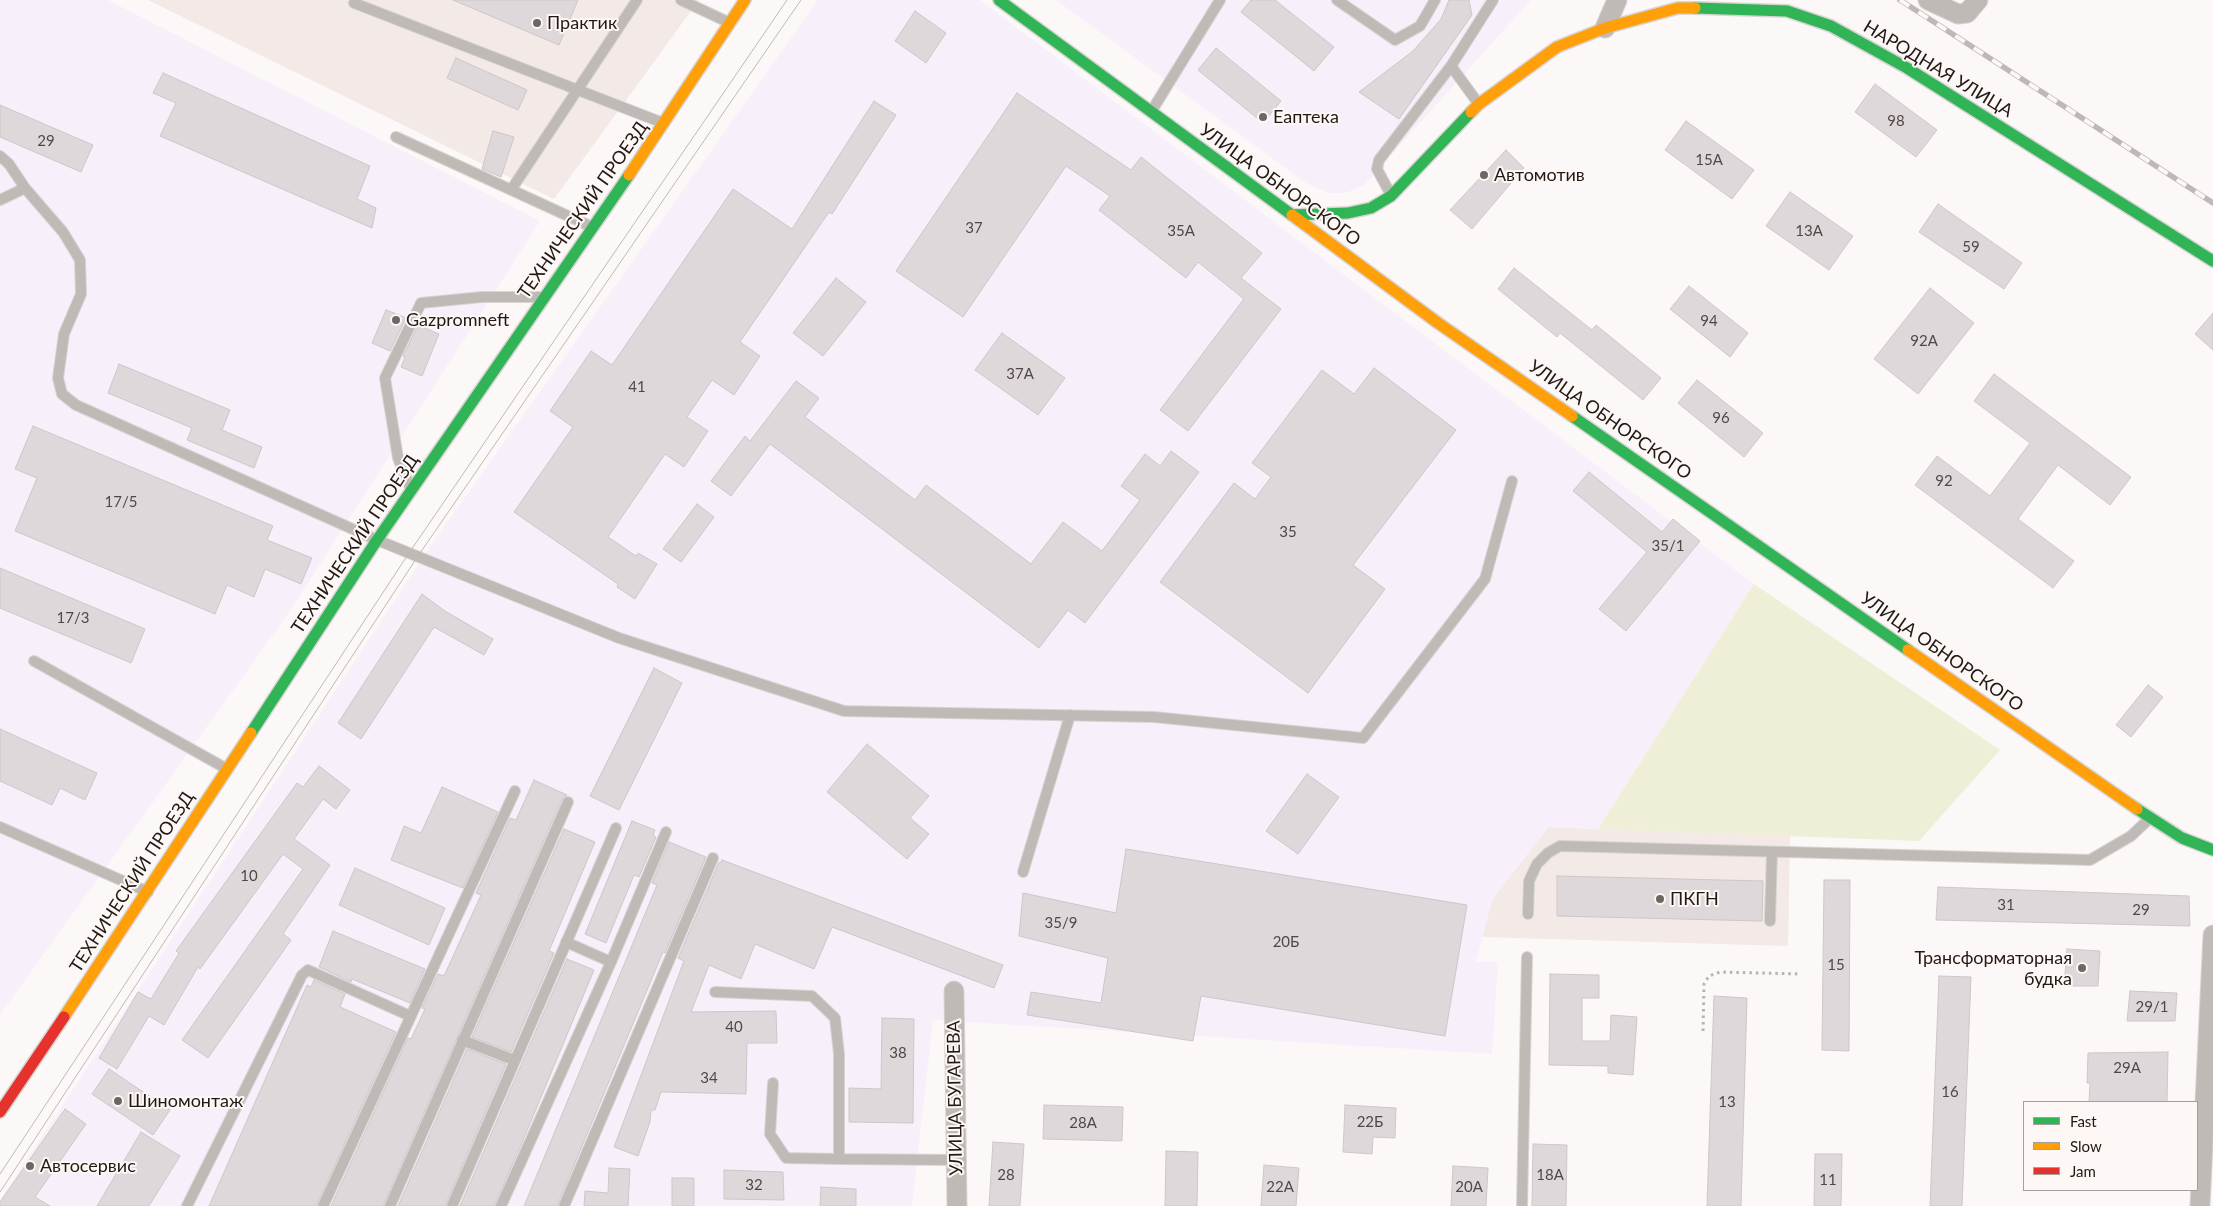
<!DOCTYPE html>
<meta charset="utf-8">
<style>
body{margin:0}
#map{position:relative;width:2213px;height:1206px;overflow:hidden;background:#fbf8f7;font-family:Lato,sans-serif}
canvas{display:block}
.legend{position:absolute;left:2023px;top:1101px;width:175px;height:90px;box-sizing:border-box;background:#fdf7f5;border:1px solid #a59e9b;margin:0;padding:6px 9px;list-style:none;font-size:15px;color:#221814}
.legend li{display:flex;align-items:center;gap:10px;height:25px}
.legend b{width:25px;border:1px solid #a59e9b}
</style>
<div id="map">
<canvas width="2213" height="1206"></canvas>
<ul class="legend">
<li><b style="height:6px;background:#30b455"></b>Fast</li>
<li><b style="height:6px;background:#ff9f0a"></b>Slow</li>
<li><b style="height:6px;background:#e5322d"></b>Jam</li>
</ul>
</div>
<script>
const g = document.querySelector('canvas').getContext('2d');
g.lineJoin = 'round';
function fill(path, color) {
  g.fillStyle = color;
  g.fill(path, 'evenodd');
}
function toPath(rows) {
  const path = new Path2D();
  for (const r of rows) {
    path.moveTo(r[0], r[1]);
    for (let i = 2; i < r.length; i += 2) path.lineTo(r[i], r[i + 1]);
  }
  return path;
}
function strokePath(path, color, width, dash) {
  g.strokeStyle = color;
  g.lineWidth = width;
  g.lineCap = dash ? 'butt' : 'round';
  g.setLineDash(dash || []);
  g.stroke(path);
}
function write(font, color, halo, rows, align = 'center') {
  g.font = font + ' Lato,sans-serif';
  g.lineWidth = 4;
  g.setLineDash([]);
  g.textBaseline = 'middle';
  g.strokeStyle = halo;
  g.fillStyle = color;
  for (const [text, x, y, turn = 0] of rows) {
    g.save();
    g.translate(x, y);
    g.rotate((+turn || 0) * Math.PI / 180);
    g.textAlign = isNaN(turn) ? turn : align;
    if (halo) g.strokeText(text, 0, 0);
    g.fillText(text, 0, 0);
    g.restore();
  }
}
fill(toPath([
 [148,0,699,0,554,199],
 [1548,827,1790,836,1788,946,1482,937,1492,900]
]), '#f3e9e6');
fill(toPath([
 [0,0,108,0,540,221,290,611,0,1015],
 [818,0,980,0,1754,584,1598,829,1548,827,1492,900,1476,962,1498,962,1492,1054,933,1020,912,1206,0,1206,0,1200,429,548],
 [1056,0,1531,0,1364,185,1346,193,1327,193,1306,183]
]), '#f7f0fb');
fill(toPath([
 [1754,584,2000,750,1919,841,1598,829]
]), '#efefd7');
const building = toPath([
 [453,0,578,0,559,45,453,0],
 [1251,0,1275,0,1334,47,1314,71,1241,12,1251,0],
 [1449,0,1469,0,1472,15,1399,119,1359,92,1413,51,1441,19,1449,0],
 [915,11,946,33,926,63,895,41,915,11],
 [1216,48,1281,101,1263,123,1198,70,1216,48],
 [456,58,527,90,518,110,447,78,456,58],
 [163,73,370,166,357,199,376,208,372,228,160,136,176,103,153,93,163,73],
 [1875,84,1937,130,1916,157,1855,112,1875,84],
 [1017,93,1131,170,1141,157,1262,253,1241,278,1281,309,1188,431,1160,410,1244,299,1198,262,1186,278,1099,210,1110,196,1066,166,963,317,896,271,1017,93],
 [874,101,896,115,832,214,829,212,740,342,760,356,734,395,712,380,687,417,708,431,684,467,665,454,608,537,636,556,638,553,657,564,635,599,617,587,618,584,514,512,573,427,550,411,591,351,612,365,733,189,792,229,874,101],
 [0,105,93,145,81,172,0,137,0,105],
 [1686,121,1754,170,1732,199,1665,150,1686,121],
 [493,131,514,137,501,177,482,169,493,131],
 [1506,150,1524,168,1472,229,1450,210,1506,150],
 [1790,192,1853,236,1829,270,1766,226,1790,192],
 [1938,204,2022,263,2004,289,1919,232,1938,204],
 [1514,268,1592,330,1596,325,1661,378,1643,400,1560,333,1557,337,1498,289,1514,268],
 [836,278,866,302,823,356,793,333,836,278],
 [1689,286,1748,333,1730,357,1670,309,1689,286],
 [1930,288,1974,323,1918,394,1874,359,1930,288],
 [386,310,404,317,405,320,390,351,372,343,386,310],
 [2213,313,2213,350,2195,334,2213,313],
 [418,325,439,334,422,376,401,367,405,357,403,356,418,325],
 [1002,333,1065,378,1038,415,975,370,1002,333],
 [119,364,230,410,222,430,262,447,254,468,187,440,192,428,108,393,119,364],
 [1374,368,1456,430,1353,565,1385,589,1308,693,1160,582,1234,483,1255,499,1271,477,1252,463,1322,370,1354,394,1374,368],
 [1994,374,2131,477,2110,505,2058,465,2018,519,2074,561,2053,588,1915,485,1937,456,1990,496,2030,443,1974,401,1994,374],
 [1697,380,1763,433,1744,457,1678,403,1697,380],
 [796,381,819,398,805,417,915,500,926,485,1031,564,1063,522,1102,551,1140,500,1121,486,1145,454,1160,466,1171,451,1199,472,1085,623,1068,610,1039,648,770,444,731,496,711,481,745,436,750,441,796,381],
 [33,426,273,526,267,540,312,558,301,584,265,569,254,597,227,585,215,614,15,531,37,478,15,469,33,426],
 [1589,472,1662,532,1673,519,1700,541,1626,631,1599,609,1647,552,1573,491,1589,472],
 [697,504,714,517,681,562,663,549,697,504],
 [0,568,145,629,131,663,0,608,0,568],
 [422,594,445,611,493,639,484,655,434,627,361,739,338,723,422,594],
 [654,668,682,683,619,810,590,796,654,668],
 [2148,685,2163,697,2131,737,2116,725,2148,685],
 [0,729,97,773,85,800,60,788,52,805,0,781,0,729],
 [867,744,929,796,910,818,929,834,907,859,827,792,867,744],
 [319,766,350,790,336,809,323,799,294,839,330,865,283,934,291,940,208,1058,182,1040,303,869,283,854,200,969,198,967,164,1025,149,1016,117,1069,99,1058,138,992,151,999,179,953,176,951,297,783,303,787,319,766],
 [1307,774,1339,797,1298,854,1266,831,1307,774],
 [534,780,567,795,562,799,383,1206,331,1206,408,1038,411,1039,425,1009,422,1008,438,974,444,976,481,895,476,893,510,818,516,820,534,780],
 [442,787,498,812,463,888,391,860,404,826,421,833,442,787],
 [632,821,655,830,653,835,656,837,639,877,634,875,606,943,585,934,632,821],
 [564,829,595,842,549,951,554,953,511,1052,472,1037,564,829],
 [669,842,706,857,665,953,663,952,557,1206,524,1206,657,885,652,883,669,842],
 [1126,849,1467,905,1445,1036,1201,996,1193,1041,1027,1015,1031,992,1101,1003,1108,958,1019,936,1023,893,1116,913,1126,849],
 [722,860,1003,965,994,988,832,927,814,969,755,944,741,979,709,965,691,1012,776,1011,777,1043,747,1043,746,1094,661,1092,655,1110,651,1110,650,1122,638,1156,614,1147,684,961,678,958,719,862,720,863,722,860],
 [355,868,445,908,429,945,339,905,355,868],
 [1557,876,1763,881,1762,921,1557,916,1557,876],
 [1824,880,1850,880,1849,1051,1822,1050,1824,880],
 [1938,887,2189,896,2190,926,1936,920,1938,887],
 [333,931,425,969,410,1003,352,979,351,982,319,967,333,931],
 [2067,949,2100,951,2098,986,2064,986,2067,949],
 [567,959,594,970,521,1145,494,1206,460,1206,567,959],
 [1550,974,1599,975,1599,998,1582,998,1582,1041,1610,1041,1611,1015,1637,1017,1633,1075,1608,1073,1608,1066,1549,1065,1550,974],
 [1939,976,1971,977,1962,1206,1930,1206,1939,976],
 [314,980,345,994,340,1007,396,1032,316,1206,209,1206,307,985,311,987,314,980],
 [2130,991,2177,993,2175,1021,2127,1021,2130,991],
 [1714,996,1747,998,1741,1206,1707,1206,1714,996],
 [882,1018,914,1019,913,1123,849,1122,849,1088,881,1089,882,1018],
 [467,1049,506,1064,445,1206,398,1206,467,1049],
 [2168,1052,2167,1102,2089,1102,2090,1083,2087,1083,2088,1053,2168,1052],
 [109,1069,170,1110,153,1135,92,1094,109,1069],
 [1044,1105,1123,1107,1122,1141,1043,1139,1044,1105],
 [1345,1105,1396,1108,1395,1138,1373,1137,1372,1154,1343,1152,1345,1105],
 [65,1109,86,1124,35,1197,50,1206,0,1206,0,1202,65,1109],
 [141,1132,180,1156,149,1206,97,1206,141,1132],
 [993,1142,1024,1144,1020,1206,989,1206,993,1142],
 [1533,1144,1567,1145,1566,1206,1532,1206,1533,1144],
 [1166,1151,1198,1152,1197,1206,1165,1206,1166,1151],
 [1815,1154,1842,1154,1841,1206,1814,1206,1815,1154],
 [1264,1165,1299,1168,1296,1206,1261,1206,1264,1165],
 [1453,1166,1488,1168,1486,1206,1451,1206,1453,1166],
 [609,1168,630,1169,628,1206,584,1206,585,1191,608,1193,609,1168],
 [724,1170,783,1172,784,1200,724,1199,724,1170],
 [672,1178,694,1178,694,1206,672,1206,672,1178],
 [821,1187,856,1189,856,1206,820,1206,821,1187]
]);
fill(building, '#dfd8da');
strokePath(building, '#cec7c9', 1);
const lane = toPath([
 [681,0,730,23],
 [1337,0,1395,40,1420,26,1435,0],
 [354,3,663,123],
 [1478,103,1451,66,1493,0],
 [1151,112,1220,0],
 [396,137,592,227],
 [0,156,9,164,25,188,63,232,80,260,81,294,64,334,58,378,62,394,76,405,377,540,619,638,844,711,1154,717,1363,738,1485,579,1512,481],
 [511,190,637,0],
 [1391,195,1377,169,1379,160,1451,66],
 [0,200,25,188],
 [410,487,398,458,385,378,421,303,482,297,541,297],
 [34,661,227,769],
 [0,827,148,892],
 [1023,872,1070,715],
 [1528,914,1529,881,1537,864,1548,853,1560,846,2090,860,2131,836,2150,818],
 [1770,921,1772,852],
 [566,942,611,962],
 [715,992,812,996,835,1018,839,1054,839,1159,954,1160],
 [462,1040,514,1060],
 [773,1083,770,1134,786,1158,839,1159],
 [187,1206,302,975,308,970,410,1016],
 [323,1206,515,791],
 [390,1206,568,802],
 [452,1206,616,828],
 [501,1206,611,962,666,832],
 [564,1206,713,858],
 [1522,1206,1527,957]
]);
const street = toPath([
 [1928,0,1958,14,1967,13,1978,0],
 [1605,28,1617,0],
 [954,991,957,1206],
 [2200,1206,2213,935]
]);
const fast = toPath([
 [999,0,1292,215,1348,213,1371,208,1391,196,1471,112],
 [1695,8,1787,11,1831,26,1907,68,2213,261],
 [1572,416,1908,650],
 [251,733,377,540,629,175],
 [2137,809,2182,838,2213,850]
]);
const slow = toPath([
 [1471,112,1479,104,1557,47,1605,28,1678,8,1695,8],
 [629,175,745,0],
 [1292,215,1438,323,1572,416],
 [1908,650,2137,809],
 [64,1017,251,733]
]);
const jam = toPath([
 [0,1112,64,1017]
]);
strokePath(lane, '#d7d4d4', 12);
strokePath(street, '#d7d4d4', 21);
strokePath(fast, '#d7d4d4', 14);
strokePath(slow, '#d7d4d4', 14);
strokePath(jam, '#d7d4d4', 14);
strokePath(toPath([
 [1703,1031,1704,984,1709,976,1720,972,1801,974]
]), '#b6b2af', 3, [2.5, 4]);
strokePath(lane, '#bfbab6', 10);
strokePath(street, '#bfbab6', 19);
strokePath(fast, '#30b455', 11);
strokePath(slow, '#ff9f0a', 11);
strokePath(jam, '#e5322d', 11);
strokePath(toPath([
 [0,1174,409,553,787,0],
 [0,1192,418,556,801,0]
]), '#beb9b6', 1);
const rail = toPath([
 [1900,0,2213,203]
]);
strokePath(rail, '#beb9b6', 5.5);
strokePath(rail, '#fdf7f5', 4, [11]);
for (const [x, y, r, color] of [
 [537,23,5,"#6e6663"],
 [1263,117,5,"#6e6663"],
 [1484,175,5,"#6e6663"],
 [396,320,5,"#6e6663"],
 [1660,899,5,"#6e6663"],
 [2082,968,5,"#6e6663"],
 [118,1101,5,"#6e6663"],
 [30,1166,5,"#6e6663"]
]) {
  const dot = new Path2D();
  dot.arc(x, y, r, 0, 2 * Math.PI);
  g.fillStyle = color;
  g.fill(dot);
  strokePath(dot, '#fdf7f5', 2);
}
write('15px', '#514846', null, [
 ["98",1896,121],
 ["29",46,141],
 ["15А",1709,160],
 ["37",974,228],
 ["35А",1181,231],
 ["13А",1809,231],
 ["59",1971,247],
 ["94",1709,321],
 ["92А",1924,341],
 ["37А",1020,374],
 ["41",637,387],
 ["96",1721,418],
 ["92",1944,481],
 ["17/5",121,502],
 ["35",1288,532],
 ["35/1",1668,546],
 ["17/3",73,618],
 ["10",249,876],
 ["31",2006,905],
 ["29",2141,910],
 ["35/9",1061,923],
 ["20Б",1286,942],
 ["15",1836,965],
 ["29/1",2152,1007],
 ["40",734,1027],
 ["38",898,1053],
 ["29А",2127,1068],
 ["34",709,1078],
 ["16",1950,1092],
 ["13",1727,1102],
 ["22Б",1370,1122],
 ["28А",1083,1123],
 ["28",1006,1175],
 ["18А",1550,1175],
 ["11",1828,1180],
 ["32",754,1185],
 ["22А",1280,1187],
 ["20А",1469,1187]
]);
write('18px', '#221814', '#fdf7f5', [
 ["Практик",547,23],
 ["Еаптека",1273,117],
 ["Автомотив",1494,175],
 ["Gazpromneft",406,320],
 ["ПКГН",1670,899],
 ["Трансформаторная",2072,958,"right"],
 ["будка",2072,979,"right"],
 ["Шиномонтаж",128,1101],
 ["Автосервис",40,1166]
], 'left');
write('18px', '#221814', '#fdf7f5', [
 ["НАРОДНАЯ УЛИЦА",1938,69,31],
 ["УЛИЦА ОБНОРСКОГО",1280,185,36],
 ["ТЕХНИЧЕСКИЙ ПРОЕЗД",583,210,-55],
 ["УЛИЦА ОБНОРСКОГО",1610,420,35],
 ["ТЕХНИЧЕСКИЙ ПРОЕЗД",355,544,-56],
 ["УЛИЦА ОБНОРСКОГО",1942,652,35],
 ["ТЕХНИЧЕСКИЙ ПРОЕЗД",132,882,-57],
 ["УЛИЦА БУГАРЕВА",955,1098,-91]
]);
</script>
